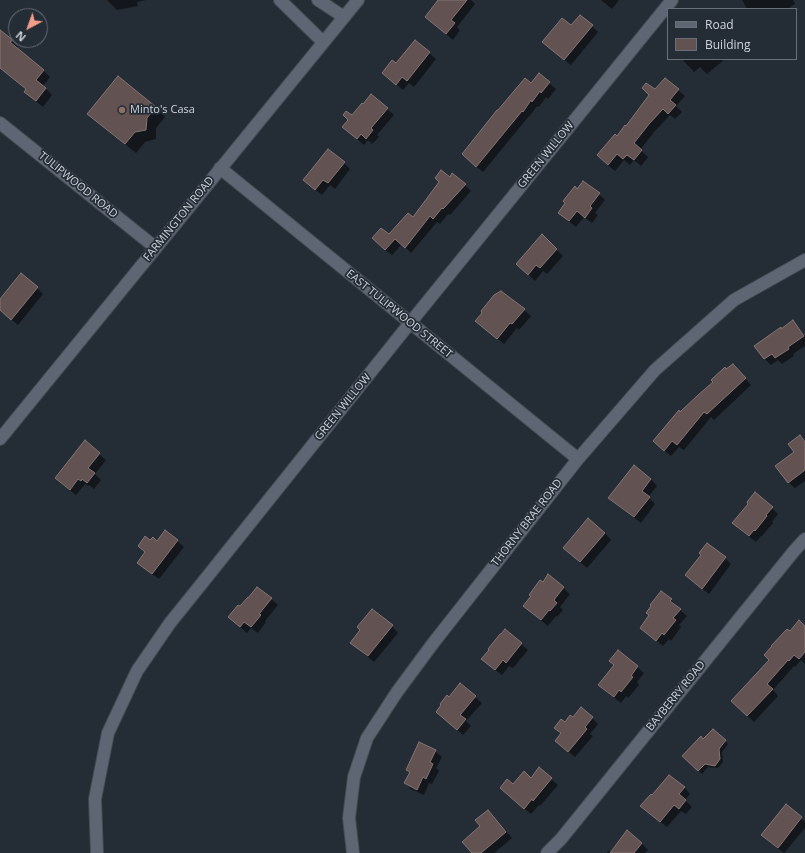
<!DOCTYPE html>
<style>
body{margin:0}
#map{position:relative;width:805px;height:853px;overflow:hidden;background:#242c36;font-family:"Open Sans",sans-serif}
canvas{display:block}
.legend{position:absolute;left:667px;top:8px;width:130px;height:52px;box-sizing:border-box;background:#242c36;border:1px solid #686f78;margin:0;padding:5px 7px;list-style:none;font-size:12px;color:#cfd4db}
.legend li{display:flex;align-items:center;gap:8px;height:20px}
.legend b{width:20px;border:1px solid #686f78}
.north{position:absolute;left:8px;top:8px;width:40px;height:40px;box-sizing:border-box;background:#242c36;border:1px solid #686f78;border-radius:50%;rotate:221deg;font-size:11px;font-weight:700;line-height:16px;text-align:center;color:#cfd4db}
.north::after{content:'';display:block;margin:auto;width:14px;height:18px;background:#f49e8a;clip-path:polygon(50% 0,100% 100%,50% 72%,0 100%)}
</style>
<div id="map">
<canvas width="805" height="853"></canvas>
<ul class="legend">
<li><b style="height:5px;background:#5d6672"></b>Road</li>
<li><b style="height:11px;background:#625251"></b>Building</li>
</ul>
<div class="north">N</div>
</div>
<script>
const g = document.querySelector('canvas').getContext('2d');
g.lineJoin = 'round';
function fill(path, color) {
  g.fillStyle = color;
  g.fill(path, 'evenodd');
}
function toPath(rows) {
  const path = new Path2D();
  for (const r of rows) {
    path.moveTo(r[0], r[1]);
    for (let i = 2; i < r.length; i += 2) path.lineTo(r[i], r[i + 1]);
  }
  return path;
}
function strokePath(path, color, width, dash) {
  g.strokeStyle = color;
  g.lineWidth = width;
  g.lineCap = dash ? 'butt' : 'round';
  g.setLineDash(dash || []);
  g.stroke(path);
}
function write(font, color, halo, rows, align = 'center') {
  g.font = font + ' "Open Sans",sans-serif';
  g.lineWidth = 3.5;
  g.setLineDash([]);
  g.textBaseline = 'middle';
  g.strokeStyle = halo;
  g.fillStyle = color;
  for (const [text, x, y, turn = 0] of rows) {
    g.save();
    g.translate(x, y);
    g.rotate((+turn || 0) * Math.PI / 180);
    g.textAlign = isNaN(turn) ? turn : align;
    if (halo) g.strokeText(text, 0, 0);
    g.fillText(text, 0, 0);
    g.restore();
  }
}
fill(toPath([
 [107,0,146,0,137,2,138,6,117,10],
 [440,0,471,0,475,4,457,27,460,30,453,40,426,17],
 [601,0,619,0,612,9],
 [742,0,793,0,795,4,787,9,747,9],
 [592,26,598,32,571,65,550,48],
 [0,33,12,41,18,47,17,49,44,71,50,77,43,86,52,95,43,107,25,92,27,90,1,69,0,70],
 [415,41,436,59,414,87,409,83,403,90,383,73,397,65],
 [682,59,725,59,707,74,700,67,694,72],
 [539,74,556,89,548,99,546,97,539,107,537,106,529,117,529,116,483,172,469,161],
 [665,79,678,90,685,96,676,106,682,112,675,119,670,115,655,131,640,150,648,157,641,166,634,160,630,165,624,160,615,171,604,162,617,137,626,127,655,91],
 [363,105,387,109,394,115,377,135,379,137,372,144,368,140,364,145,350,133,353,116],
 [155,107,165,117,156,128,156,139,145,142,136,153,99,123,89,114],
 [344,163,350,169,335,189,330,185,322,195,311,186],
 [450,178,465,185,471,191,450,215,448,214,440,224,437,222,411,253,402,244,392,255,379,245,389,235,413,219],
 [583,182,599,194,605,200,595,213,598,215,592,223,584,217,576,227,566,219,559,213],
 [542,236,563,256,547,274,543,271,535,281,518,264],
 [37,288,43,294,18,325,0,310,0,301],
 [524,310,531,316,519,330,517,328,504,344,477,321],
 [793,322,799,328,805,336,805,346,793,354,794,356,782,364,778,360,771,365,765,359,756,347,781,329,782,330],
 [727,370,739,371,751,385,714,420,711,417,684,450,679,447,671,456,660,447,681,413],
 [800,437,805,442,805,481,795,488,788,482,795,452],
 [85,442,106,460,95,474,101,480,94,489,89,485,88,486,85,484,76,495,63,485,56,478],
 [651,479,657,486,648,497,655,504,641,523,616,504,609,498],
 [772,508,778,514,772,522,773,523,762,536,761,536,756,542,740,530,733,523],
 [166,531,184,547,159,579,145,569,146,552,150,542,158,542],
 [605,533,611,540,587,568,571,554],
 [702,555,725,558,731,564,709,594,693,581],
 [549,576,570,594,560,607,563,610,557,617,556,616,548,626,531,612,543,583],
 [257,588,271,599,278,605,265,621,266,622,258,633,251,628,247,633,229,617,249,599],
 [662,592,671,600,678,606,677,607,687,616,679,625,681,627,671,641,669,639,663,646,641,628,650,615],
 [372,611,392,626,398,633,374,662,358,649,352,643,362,630],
 [805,627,805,664,801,660,795,667,794,666,773,690,778,696,754,722,738,707,790,632],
 [521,644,528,650,513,668,509,666,502,675,489,665,482,659],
 [618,651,644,673,637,682,639,685,628,698,626,696,621,703,606,691,615,666],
 [475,697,482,703,466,721,471,726,463,735,437,712,449,698],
 [573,718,592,718,598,724,590,734,593,736,575,757,562,747,561,734,556,728],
 [713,731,728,744,722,752,723,762,718,768,708,767,702,774,683,756,703,740],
 [435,751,442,757,436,768,439,771,432,784,429,783,424,795,411,789,405,783,410,773,407,770],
 [539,769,558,785,540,806,539,805,531,814,507,794,513,786,531,779],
 [684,787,690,794,685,800,692,807,686,814,681,811,667,827,648,812],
 [786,805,805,822,805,828,784,853,768,841,762,835],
 [488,811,512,838,494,853,473,853],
 [618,842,619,843,641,843,648,850,645,853,607,853,608,851,610,852]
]), '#0007');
const building = toPath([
 [438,0,467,0,451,20,455,23,446,34,425,17,438,0],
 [580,15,593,25,564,60,542,42,562,18,571,25,580,15],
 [0,30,13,40,10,42,44,70,36,80,46,88,36,101,24,92,26,89,0,68,0,30],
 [415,40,430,52,407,81,402,77,396,85,382,73,392,60,396,63,415,40],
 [539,73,550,82,541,93,540,91,532,102,531,100,523,112,522,111,476,167,462,154,497,110,498,110,525,78,531,83,539,73],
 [118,76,156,107,147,118,146,130,135,132,125,144,87,114,118,76],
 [665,78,679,89,670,100,676,105,668,114,663,109,649,124,634,143,642,150,634,160,627,155,623,159,617,154,608,165,597,155,615,134,617,136,625,125,626,126,649,95,642,88,646,83,655,89,665,78],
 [371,94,388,108,371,128,373,130,366,139,361,134,357,139,342,127,348,120,343,115,346,111,352,115,362,103,363,104,371,94],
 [328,149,345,162,328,183,323,180,315,190,303,180,328,149],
 [441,170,450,177,452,173,466,184,443,209,442,208,433,219,430,216,405,248,395,239,385,250,372,238,381,228,389,234,408,213,413,217,439,182,435,178,441,170],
 [583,181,600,193,590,206,592,208,585,218,577,211,569,221,558,213,565,203,563,201,575,186,577,189,583,181],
 [542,234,557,249,540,268,536,265,528,275,516,264,542,234],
 [21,273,38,287,11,320,0,310,0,299,21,273],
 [501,291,525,309,512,324,510,323,497,339,475,321,482,313,481,311,494,295,501,291],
 [793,320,804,336,788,347,789,349,775,358,772,354,764,359,754,346,781,327,781,329,793,320],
 [733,364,746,378,707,414,704,412,677,445,672,441,664,451,653,441,679,410,680,412,697,396,713,382,711,380,725,367,726,369,733,364],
 [800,435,805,442,805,470,788,483,775,466,794,452,788,444,800,435],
 [85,440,100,453,88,468,95,473,87,483,82,479,81,481,78,479,70,490,55,478,85,440],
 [634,465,651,479,642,491,650,497,634,517,608,498,634,465],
 [755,492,773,507,766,515,767,516,755,531,754,530,749,536,732,523,748,504,747,502,755,492],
 [588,518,605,533,580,562,563,548,588,518],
 [165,530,178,540,152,574,137,563,145,552,138,546,145,536,150,540,153,537,157,541,165,530],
 [707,543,726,557,702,589,685,575,701,555,699,553,707,543],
 [548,574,564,587,554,600,557,603,550,611,549,610,541,620,523,606,531,596,529,595,540,580,543,582,548,574],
 [257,587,272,598,259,614,261,615,251,627,244,622,240,627,228,617,238,605,240,606,248,597,248,598,257,587],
 [661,591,672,599,670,601,681,609,673,618,676,620,664,635,662,633,656,641,640,628,649,615,646,613,651,606,650,605,661,591],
 [372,609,393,625,368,656,350,643,360,630,357,627,372,609],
 [799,620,805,626,805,652,799,659,794,655,789,661,788,660,767,684,773,689,747,716,731,701,769,660,764,655,772,646,771,646,787,629,790,631,799,620],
 [505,629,522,643,506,663,503,660,495,670,481,659,489,650,488,649,500,634,501,634,505,629],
 [618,650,638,666,631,676,633,677,621,692,619,690,614,697,598,685,614,665,609,661,618,650],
 [460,683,476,696,460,715,466,719,457,730,436,712,441,705,440,704,447,695,449,697,460,683],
 [581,707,593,717,585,727,587,729,568,752,555,741,561,733,554,728,561,719,565,722,570,715,573,717,581,707],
 [713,729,726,740,719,749,720,759,715,766,705,764,698,771,682,756,701,736,703,739,713,729],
 [419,742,436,750,430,762,433,764,426,779,423,777,417,790,404,783,410,772,406,770,419,742],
 [539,767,552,778,533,801,532,799,524,809,500,788,507,779,513,784,524,771,531,778,539,767],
 [669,775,685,787,679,794,686,800,679,809,674,805,660,822,640,806,651,794,652,795,669,775],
 [786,804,802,817,778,848,761,835,786,804],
 [488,810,506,832,481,853,472,853,462,842,480,826,475,820,488,810],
 [627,830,642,843,634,853,610,853,627,830]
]);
fill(building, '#625251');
strokePath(building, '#867473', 1);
const minor = toPath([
 [280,0,323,42],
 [318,0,344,17],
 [0,123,156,248],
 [220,168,578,459],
 [0,439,358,0],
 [97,853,95,799,108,733,137,671,170,623,203,582,410,323,672,0],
 [353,853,349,818,354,777,367,738,397,692,434,642,578,459,655,370,734,300,805,260],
 [547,853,561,839,794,551,805,539]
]);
strokePath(minor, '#434a52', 14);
strokePath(minor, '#5d6672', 12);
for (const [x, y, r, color] of [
 [122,110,4,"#8d6e63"]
]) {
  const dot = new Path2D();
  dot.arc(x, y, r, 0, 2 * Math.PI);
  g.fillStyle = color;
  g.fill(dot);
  strokePath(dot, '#242c36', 1.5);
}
write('11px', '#cfd4db', '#242c36', [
 ["Minto's Casa",130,110]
], 'left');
write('11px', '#cfd4db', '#242c36', [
 ["GREEN WILLOW",546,155,-51],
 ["TULIPWOOD ROAD",78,185,39],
 ["FARMINGTON ROAD",179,219,-51],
 ["EAST TULIPWOOD STREET",399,314,39],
 ["GREEN WILLOW",343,407,-51],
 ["THORNY BRAE ROAD",527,523,-52],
 ["BAYBERRY ROAD",676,696,-51]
]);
</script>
